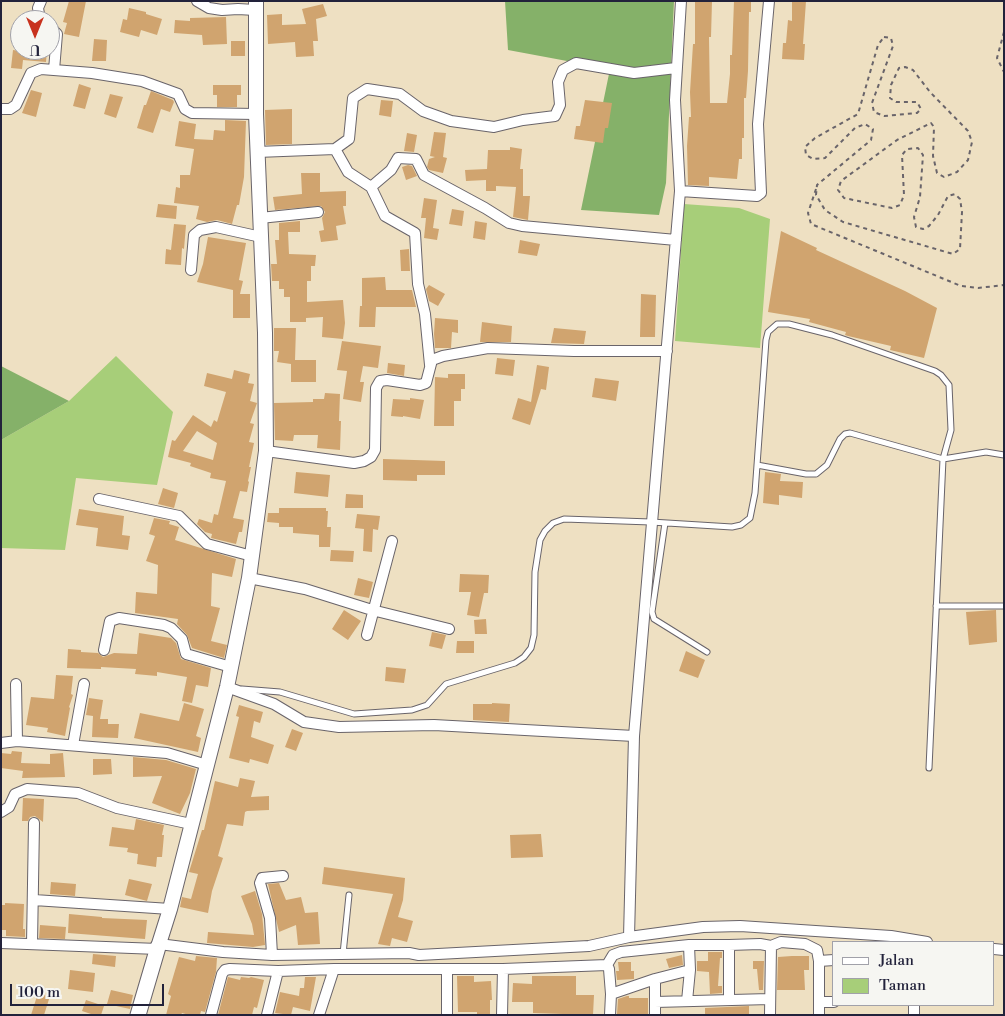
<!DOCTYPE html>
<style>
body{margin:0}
#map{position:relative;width:1005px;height:1016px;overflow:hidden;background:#eee0c2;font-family:"Libre Bodoni",serif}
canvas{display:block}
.frame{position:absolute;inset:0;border:2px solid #22223b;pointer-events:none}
.legend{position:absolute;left:832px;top:941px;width:162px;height:65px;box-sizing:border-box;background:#f6f6f2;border:1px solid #a1a1a9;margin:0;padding:6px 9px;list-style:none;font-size:15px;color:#22223b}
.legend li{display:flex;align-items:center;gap:10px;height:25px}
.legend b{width:25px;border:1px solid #a1a1a9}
.north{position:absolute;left:10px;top:10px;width:50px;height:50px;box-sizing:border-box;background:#f6f6f2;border:1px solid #a1a1a9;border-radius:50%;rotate:180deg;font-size:14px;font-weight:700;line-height:20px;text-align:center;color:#22223b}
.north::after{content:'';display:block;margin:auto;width:18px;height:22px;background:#c8321e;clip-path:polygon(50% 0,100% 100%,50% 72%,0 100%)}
.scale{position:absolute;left:10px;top:984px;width:154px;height:22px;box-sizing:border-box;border:2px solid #22223b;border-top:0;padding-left:6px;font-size:15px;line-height:18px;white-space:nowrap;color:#22223b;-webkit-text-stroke:4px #f6f6f2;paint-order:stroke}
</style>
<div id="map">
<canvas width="1005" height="1016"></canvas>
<div class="frame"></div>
<ul class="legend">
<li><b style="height:6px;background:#fff"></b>Jalan</li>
<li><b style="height:14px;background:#a7ce79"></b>Taman</li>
</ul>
<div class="north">U</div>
<div class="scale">100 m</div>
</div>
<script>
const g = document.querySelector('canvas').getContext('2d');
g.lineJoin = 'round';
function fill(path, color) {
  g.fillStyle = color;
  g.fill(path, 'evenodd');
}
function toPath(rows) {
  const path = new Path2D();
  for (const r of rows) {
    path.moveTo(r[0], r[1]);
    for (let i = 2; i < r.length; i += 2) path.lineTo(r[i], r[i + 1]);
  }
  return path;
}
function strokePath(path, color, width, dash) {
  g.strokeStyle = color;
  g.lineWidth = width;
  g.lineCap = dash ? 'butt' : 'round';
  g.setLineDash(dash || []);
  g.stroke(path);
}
fill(toPath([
 [684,204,739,208,770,219,760,348,675,341],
 [116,356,173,412,157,485,76,478,65,550,1,548,1,440,69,401]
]), '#a7ce79');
fill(toPath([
 [505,1,674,1,666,183,659,215,581,210,610,69,508,50],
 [1,366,69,401,1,440]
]), '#85b169');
fill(toPath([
 [69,1,86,1,79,37,64,34,67,23,63,22],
 [695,1,712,1,711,37,709,37,710,103,727,103,730,74,730,55,732,55,734,1,751,1,751,12,749,12,748,71,746,98,744,98,744,138,742,138,742,159,739,159,737,179,709,177,709,186,688,185,687,146,689,117,691,117,690,92,693,44,695,44],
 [792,1,806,1,803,44,805,44,804,60,782,59,783,43,786,43,788,20,792,21],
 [323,4,327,16,316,19,318,41,313,41,314,56,296,57,295,42,268,44,267,15,282,14,282,25,306,24,302,9],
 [129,8,146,12,146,14,162,19,157,35,141,30,139,37,120,32,123,19,127,20],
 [226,17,227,44,203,45,202,35,174,33,175,20,190,21,190,18],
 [94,39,107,40,106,61,92,61],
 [231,41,245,41,245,56,231,56],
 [13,50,26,52,26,50,47,50,46,62,23,60,22,69,11,68],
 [79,84,91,88,85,109,73,106],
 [213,85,241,85,241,95,237,95,237,107,217,107,217,95,213,95],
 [31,90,42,93,36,117,22,113],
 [151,91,173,100,174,102,170,112,161,109,153,133,137,128,144,105,146,105],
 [110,94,123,97,116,118,104,114],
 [381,100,393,101,391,117,379,115],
 [585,100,612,103,608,128,605,128,603,143,574,139,576,126,580,126],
 [292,109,292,144,266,145,265,110],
 [225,120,246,121,244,177,239,205,237,205,232,224,217,220,207,222,196,219,199,206,174,203,176,187,180,188,180,175,190,175,194,149,175,146,179,121,196,124,194,139,213,140,214,130,225,131],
 [434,132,446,133,443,157,447,158,443,173,429,170,427,167,429,159,435,157,430,156],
 [407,133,417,135,414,152,404,151],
 [510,147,522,149,520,169,523,169,523,196,530,196,528,220,513,217,516,187,496,186,496,191,486,191,486,180,466,181,465,170,487,169,488,150,510,150],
 [408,165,412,166,417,176,406,180,402,167],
 [301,173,320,173,320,192,346,191,346,206,343,206,346,224,336,226,338,240,321,242,319,231,324,230,322,218,325,212,321,206,275,210,273,197,302,194],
 [424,198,437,200,433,228,439,229,437,240,424,238,426,218,421,218],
 [158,204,177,206,176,219,156,217],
 [452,209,464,211,462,226,449,224],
 [300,221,300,232,288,232,289,254,316,255,315,266,311,266,311,281,307,281,307,302,343,300,345,323,343,339,322,337,323,317,306,318,306,322,290,322,290,297,284,297,284,289,279,289,279,281,272,281,271,264,277,264,275,240,279,240,279,223],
 [475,221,487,223,485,240,473,238],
 [174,224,186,225,184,249,182,248,181,265,165,264,166,249,171,250],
 [781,231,817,248,816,250,905,291,937,308,924,358,890,350,891,346,848,336,845,335,846,332,809,322,810,319,768,312],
 [208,237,246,243,239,280,243,281,240,294,250,294,250,318,233,318,233,290,197,282,203,264],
 [520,240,540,244,537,256,518,253],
 [409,249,410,271,401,271,400,250],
 [385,277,386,290,412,290,416,307,376,307,375,327,359,327,360,306,362,306,362,278],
 [429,285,445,294,438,306,429,301,426,289],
 [641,294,656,295,655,337,640,337],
 [435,318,458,320,458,333,452,332,451,348,435,348,434,334],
 [482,322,512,326,511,342,480,342],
 [274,328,296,328,295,360,316,360,316,382,291,382,291,364,277,362,279,351,274,351],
 [554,328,586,331,584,344,551,343],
 [342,341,381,346,378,368,363,366,360,382,364,382,361,402,343,399,347,371,337,370],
 [497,358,515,360,513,376,495,374],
 [388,363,405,365,404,376,387,373],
 [537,365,549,367,546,390,541,389,530,425,512,419,518,398,531,402],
 [234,370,250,374,248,383,254,384,250,401,257,403,250,423,254,424,249,442,254,443,249,467,251,467,248,481,249,482,247,492,240,491,233,518,244,520,242,532,239,532,236,544,211,538,212,534,205,532,197,524,199,519,212,523,214,514,218,515,226,481,210,478,211,473,190,466,191,463,168,457,172,440,175,441,193,415,211,427,214,420,217,422,226,392,204,386,207,373,232,379],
 [197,431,217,443,213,460,183,451],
 [448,374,465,374,465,389,461,389,461,401,454,401,454,426,434,426,435,377,448,378],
 [595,378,619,381,616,401,592,397],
 [325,393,340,394,339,421,341,421,340,450,317,448,318,435,294,435,293,441,275,440,274,403,313,402,313,399,324,399],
 [410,398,424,400,420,419,403,416,403,417,391,416,393,399,410,400],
 [383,459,445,461,445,475,417,475,417,481,383,480],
 [296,472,330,475,328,497,294,493],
 [765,472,781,474,780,481,803,482,802,498,779,495,779,505,763,503],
 [163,488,178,493,174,508,158,504],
 [346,494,363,495,363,508,345,508],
 [279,508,326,508,326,511,328,511,327,527,331,527,330,547,319,547,319,535,293,533,293,527,279,527,279,523,267,522,268,513,279,513],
 [79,509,124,516,122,535,130,536,128,550,96,546,98,528,76,525],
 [357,514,380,516,378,530,373,529,372,552,363,551,364,529,355,528],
 [154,518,170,521,169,524,179,527,175,540,236,559,232,577,212,573,211,606,220,608,211,641,227,645,224,658,192,648,187,635,177,624,178,619,135,613,136,592,157,594,158,565,146,561,155,536,149,534],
 [331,550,354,551,353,562,330,561],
 [460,574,489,575,488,593,484,593,479,617,467,615,471,592,459,592],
 [358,578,373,582,369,598,354,595],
 [344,610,361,621,348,640,332,629],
 [996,610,997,642,969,645,966,612],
 [486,619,487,634,475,634,474,620],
 [432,632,446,635,442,649,429,646],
 [139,633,171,638,176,643,181,659,211,668,208,687,196,685,192,703,182,701,187,677,157,672,157,676,135,674,136,669,101,667,101,669,67,668,68,649,81,650,81,652,98,653,103,657,114,653,137,654],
 [457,641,474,641,474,653,456,653],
 [686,651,705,660,698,678,679,671],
 [386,667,406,669,404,683,385,681],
 [56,675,73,676,71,694,73,695,69,707,70,708,65,736,47,732,48,728,26,725,31,697,54,699],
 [89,698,103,700,100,719,108,719,108,724,119,724,118,738,92,737,93,716,86,715],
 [184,703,204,709,196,736,201,738,198,752,134,738,140,713,179,721],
 [492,703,510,704,509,722,473,720,473,704,492,704],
 [239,705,263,712,260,723,254,721,251,737,274,745,268,764,250,759,249,763,229,758,239,717,236,716],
 [292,729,303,733,296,751,285,747],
 [12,751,22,752,21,763,50,764,50,754,63,753,65,777,22,778,23,771,1,768,1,753,11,754],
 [133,757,166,760,196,769,190,793,180,814,152,803,162,776,133,777],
 [93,759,111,759,112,774,93,775],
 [240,778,255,781,251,797,269,796,269,810,247,811,245,812,243,826,227,824,218,856,223,858,212,891,208,913,180,907,182,897,191,899,198,874,189,872,202,830,204,830,215,781,238,787],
 [23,798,44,799,43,822,35,816,30,817,28,821,22,821],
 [136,819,164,825,162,835,164,835,162,857,157,857,156,867,137,864,138,854,127,852,128,848,109,846,112,827,134,830],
 [541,834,543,857,511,858,510,835],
 [324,867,405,878,403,900,398,917,413,921,407,942,392,938,390,946,378,944,393,894,322,884],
 [129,879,152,884,147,901,125,895],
 [51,882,76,884,75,896,50,894],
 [279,883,286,900,301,897,305,913,318,912,320,944,298,945,296,925,279,932,268,884],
 [255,891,262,914,265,945,253,947,207,943,208,932,254,935,252,924,241,896],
 [5,903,24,904,23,929,25,929,25,937,6,936,6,930,1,930,1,905,5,905],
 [69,914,102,917,102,918,147,920,145,939,68,933],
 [40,925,66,927,65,939,39,938],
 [708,952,722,952,722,958,720,958,718,986,722,986,722,993,710,994,709,972,697,971,697,961,708,961],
 [93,954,116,956,115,967,92,964],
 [682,955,683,965,669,968,666,959],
 [196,956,217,958,216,972,205,1012,201,1011,200,1015,189,1015,182,1013,181,1015,166,1015,171,996,168,994,179,957,195,961],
 [792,956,809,956,809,970,804,970,805,990,777,990,778,957],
 [753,961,764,961,763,990,759,990,757,969,753,969],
 [618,962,631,962,631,971,634,971,634,979,617,980,616,971,619,971],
 [70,970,95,973,93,992,68,989],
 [457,976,474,976,474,982,491,981,492,1000,490,1000,490,1015,477,1015,477,1012,458,1012],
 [532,976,576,976,576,995,594,995,593,1015,533,1013,533,1002,512,1002,513,983,532,984],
 [228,977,240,980,241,977,249,978,251,977,264,980,257,1008,254,1007,252,1015,218,1015],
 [305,977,316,977,310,1011,293,1007,291,1015,275,1013,280,992,299,996,300,988,304,988],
 [111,990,133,995,130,1009,107,1004],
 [38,993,50,996,44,1015,31,1015],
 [627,996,629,996,629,998,648,998,648,1015,617,1014,618,999],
 [86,1000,104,1006,101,1015,94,1015,82,1011],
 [749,1006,749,1015,705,1015,705,1008]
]), '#d0a46f');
const lane = toPath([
 [757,465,806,474,816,474,827,465,840,439,845,434,850,433,943,459,929,768],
 [665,523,652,612,654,619,707,652],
 [936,606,1004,606],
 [242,689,280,692,354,714,412,710,427,705,446,684,515,663,524,657,531,648,534,635,535,572,540,540,545,531,553,523,564,519,651,522,732,527,741,525,750,518,755,493,766,340,768,332,777,324,789,324,832,335,935,371,941,375,949,385,951,430,943,459,986,452,1004,455],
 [343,954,349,895]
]);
const street = toPath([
 [197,1,209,8,222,10,238,9,255,10],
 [40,20,38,8,41,1],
 [50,30,53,30,57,34,54,70],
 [1,109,10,109,16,105,31,73,41,69,92,73,142,81,178,94,185,109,192,113,256,114],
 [335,149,348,172,371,187,385,216,415,233,418,284,425,314,430,365],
 [257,152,335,149,349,139,353,98,367,89,400,94,423,111,451,121,494,127,523,120,555,116,560,105,558,82,563,70,576,63,634,73,676,68],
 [371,187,391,170,398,158,416,159,424,175,485,208,509,223,522,226,676,240],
 [680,191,757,196,761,193,758,124,769,1],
 [260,218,318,212],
 [191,270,194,235,200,230,216,227,261,237],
 [266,451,354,463,364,461,371,457,375,450,376,388,380,381,387,380,420,385,426,383,432,360,443,356,488,348,574,351,667,351],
 [99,499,179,516,207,544,252,556],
 [249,578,305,589,372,610,449,629],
 [367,635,392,541],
 [104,650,110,621,119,618,164,625,171,628,182,639,186,654,231,667],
 [16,684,17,741],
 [227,687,274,704,304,722,339,727,434,725,634,736],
 [1,743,17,741,167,753,207,765],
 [73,745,84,684],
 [1,812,9,807,15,794,27,789,78,793,117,808,191,824],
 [34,900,170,909],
 [629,937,634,736,680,191,675,100,681,1],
 [1,943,158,949],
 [32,944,34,823],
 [159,944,223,952,272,955,409,953,419,955,589,946,629,937,703,927,740,926,891,936,927,942],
 [994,949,1004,950],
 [272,955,270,918,260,883,262,878,283,876],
 [819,961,834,960],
 [607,965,613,955,621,952,689,945,729,945],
 [607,965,609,969,611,994,610,1015],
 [655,979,655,1002,770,999],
 [611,994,655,979,690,970],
 [729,1000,729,945,760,944,771,946],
 [687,1001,690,970,689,945],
 [819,1002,834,1002],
 [914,1005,914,1015],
 [211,1015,222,974,225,970,230,969,278,971,334,969,503,969,607,965],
 [267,1015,278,971],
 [319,1015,334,969],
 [447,1015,447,969],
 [502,1015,503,969],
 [655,1015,655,1002],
 [770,1015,771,946,781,942,805,944,817,950,819,961,819,1015]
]);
const secondary = toPath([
 [158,947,170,909,227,687,249,578,266,451,265,333,256,114,256,1]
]);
const primary = toPath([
 [138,1015,158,947]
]);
strokePath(lane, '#69646a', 7);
strokePath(street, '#69646a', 12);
strokePath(secondary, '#69646a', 16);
strokePath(primary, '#69646a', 17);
strokePath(toPath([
 [1004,32,997,58,1004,72],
 [884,37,891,38,893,46,872,103,874,112,884,116,917,113,921,109,917,102,896,102,890,98,891,85,899,68,905,67,913,70,930,92,968,131,972,142,968,160,957,172,944,177,937,173,933,156,934,127,931,123,897,140,841,181,838,190,844,198,892,208,900,205,904,195,902,155,907,149,918,148,923,155,920,197,914,217,916,227,923,229,929,226,938,215,948,196,955,194,960,199,962,212,960,249,953,254,843,222,825,210,816,195,817,185,871,140,873,129,865,124,855,128,825,158,813,159,806,155,805,147,815,138,858,114,878,45,884,37],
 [816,189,808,213,811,224,961,286,978,288,1004,285]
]), '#69646a', 2, [4, 4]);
strokePath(lane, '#fff', 5);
strokePath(street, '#fff', 10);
strokePath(secondary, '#fff', 14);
strokePath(primary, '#fff', 15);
</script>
